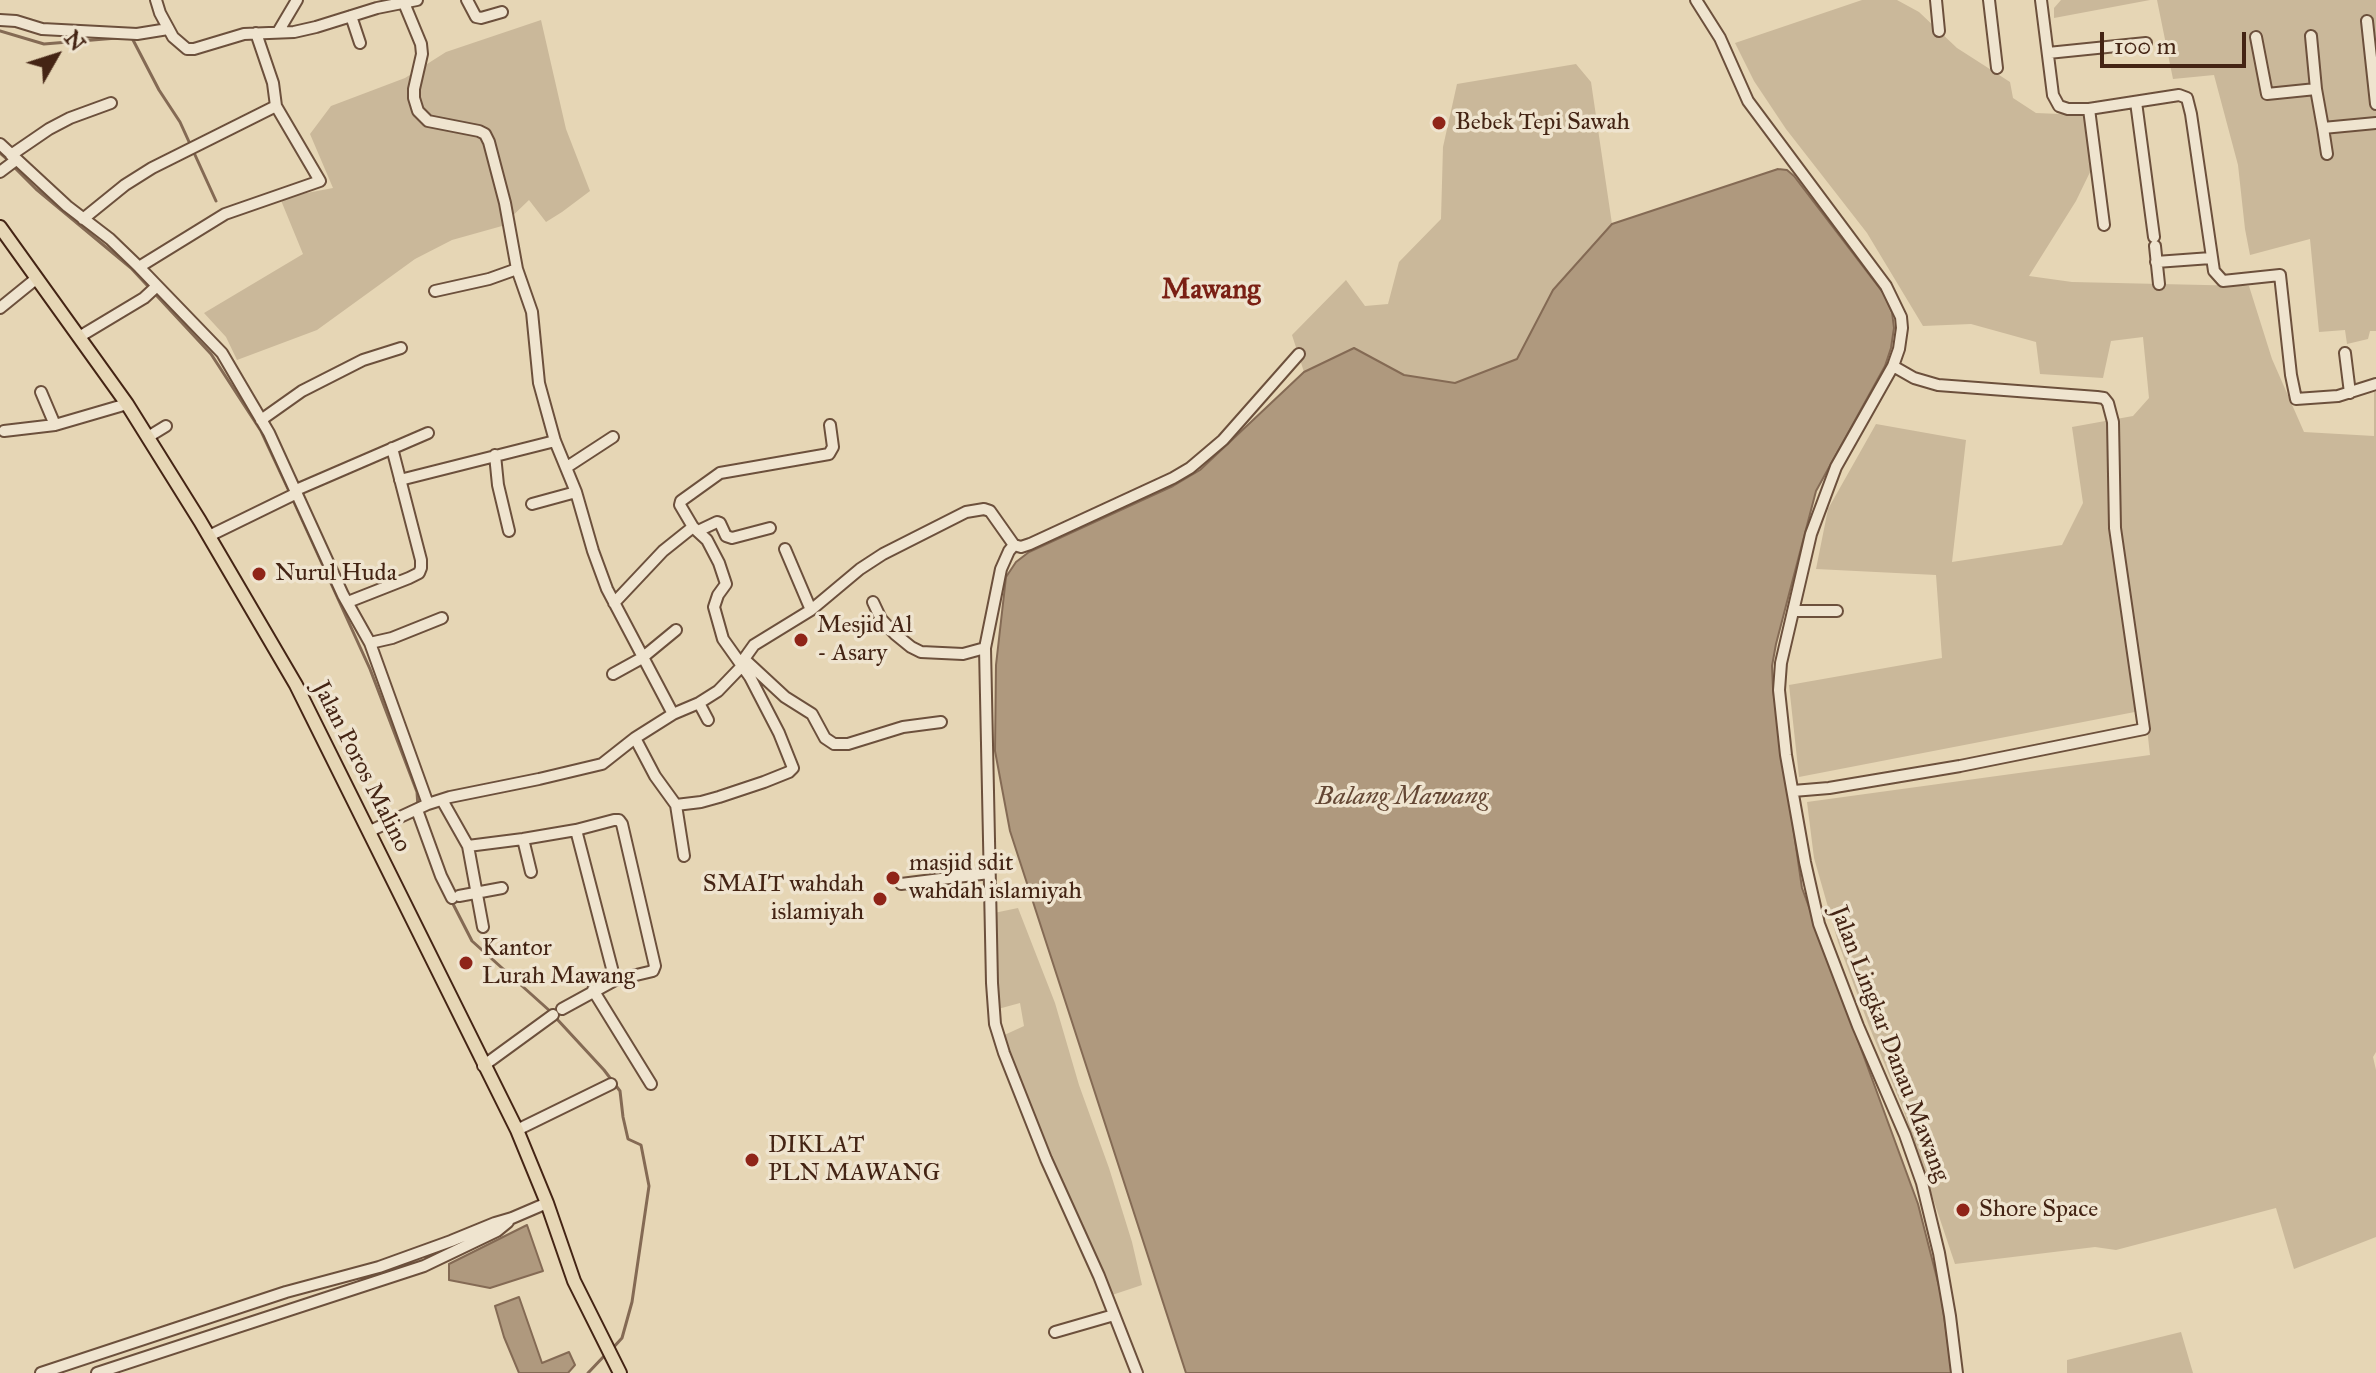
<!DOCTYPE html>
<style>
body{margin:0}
#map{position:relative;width:2376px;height:1373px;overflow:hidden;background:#e6d6b5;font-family:"IM FELL Great Primer",serif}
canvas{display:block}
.north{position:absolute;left:16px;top:16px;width:80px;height:80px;-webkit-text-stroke:6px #efe4cf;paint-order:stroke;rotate:51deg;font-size:22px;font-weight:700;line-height:32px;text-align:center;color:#442414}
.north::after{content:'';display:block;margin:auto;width:28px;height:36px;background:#442414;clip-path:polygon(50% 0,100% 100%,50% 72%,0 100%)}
.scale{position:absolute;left:2100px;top:32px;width:146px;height:36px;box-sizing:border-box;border:4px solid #442414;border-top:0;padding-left:10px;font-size:24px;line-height:28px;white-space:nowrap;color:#442414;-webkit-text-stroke:6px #efe4cf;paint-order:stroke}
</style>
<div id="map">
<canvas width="2376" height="1373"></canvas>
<div class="north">N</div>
<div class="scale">100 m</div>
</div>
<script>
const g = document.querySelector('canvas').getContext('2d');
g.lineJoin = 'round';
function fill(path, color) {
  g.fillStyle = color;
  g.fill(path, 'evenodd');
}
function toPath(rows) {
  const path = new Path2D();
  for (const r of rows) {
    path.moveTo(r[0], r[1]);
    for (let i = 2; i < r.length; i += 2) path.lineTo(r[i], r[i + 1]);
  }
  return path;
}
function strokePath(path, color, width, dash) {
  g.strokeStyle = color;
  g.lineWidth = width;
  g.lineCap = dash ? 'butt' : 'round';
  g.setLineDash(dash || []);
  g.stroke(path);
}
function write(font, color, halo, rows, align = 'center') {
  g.font = font + ' "IM FELL Great Primer",serif';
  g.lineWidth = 7;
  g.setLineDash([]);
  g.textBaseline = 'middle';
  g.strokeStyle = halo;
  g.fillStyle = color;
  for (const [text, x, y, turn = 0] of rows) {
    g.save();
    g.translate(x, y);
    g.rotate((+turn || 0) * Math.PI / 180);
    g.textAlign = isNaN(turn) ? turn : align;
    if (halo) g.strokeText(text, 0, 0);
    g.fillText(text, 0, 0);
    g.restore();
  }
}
fill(toPath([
 [1862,0,1897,0,1919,12,1957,48,2010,82,2013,98,2036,113,2084,115,2092,168,2076,201,2029,276,2072,282,2249,286,2272,359,2304,432,2374,436,2374,392,2376,392,2376,1052,2373,1057,2376,1070,2376,1237,2294,1269,2276,1208,2116,1250,2095,1247,1955,1264,1903,1109,1869,1026,1838,942,1814,858,1807,802,2150,755,2145,710,1799,777,1789,685,1942,658,1936,575,1816,569,1828,509,1876,424,1966,440,1952,562,2062,545,2083,503,2072,427,2133,416,2149,398,2143,337,2111,341,2103,378,2040,374,2036,342,1971,324,1923,326,1867,233,1786,129,1754,81,1735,43],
 [2061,0,2150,0,2054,18,2054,8],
 [2157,0,2376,0,2376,331,2370,331,2368,339,2347,344,2345,330,2319,332,2310,239,2250,255,2245,229,2238,165,2214,75,2173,79],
 [541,20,566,129,590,191,562,212,546,222,529,200,502,226,452,240,415,259,317,330,237,360,226,337,204,313,303,254,280,198,333,188,310,134,331,106,405,78,446,52],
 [1576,64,1591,82,1612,224,1553,290,1518,359,1455,383,1404,375,1354,348,1304,372,1292,335,1346,280,1365,306,1388,304,1399,262,1441,219,1443,147,1457,84],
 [1018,908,1055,1003,1079,1085,1109,1168,1132,1242,1142,1285,1112,1295,1095,1253,1064,1192,1000,1037,1024,1026,1020,1003,998,1009,992,958,994,913],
 [2181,1332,2193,1373,2067,1373,2067,1360]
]), '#cab89a');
const water = toPath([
 [1778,169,1787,170,1794,176,1884,294,1892,312,1894,328,1891,348,1885,366,1816,491,1776,644,1772,666,1773,689,1802,888,1918,1204,1941,1294,1952,1373,1186,1373,1010,831,995,751,996,665,1006,577,1016,562,1029,552,1173,486,1200,470,1304,372,1354,348,1404,375,1455,383,1517,359,1553,290,1612,224,1778,169],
 [527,1225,543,1271,490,1288,449,1280,449,1264,527,1225],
 [519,1297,542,1363,569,1352,575,1365,568,1373,519,1373,504,1337,495,1306,519,1297]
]);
fill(water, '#af997e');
strokePath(water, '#846a54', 2);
strokePath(toPath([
 [0,31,44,44,117,38],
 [132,38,159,90,180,122,216,201],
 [0,153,9,161],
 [14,167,36,189,131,268,211,354,261,431,290,493],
 [293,500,370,669,417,792,418,807],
 [451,900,472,941,551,1012],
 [556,1018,604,1070,620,1091,623,1117,628,1139,641,1145,649,1186,632,1302,622,1338,612,1349],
 [588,1373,606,1354]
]), '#846a54', 3);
const minor = toPath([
 [156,0,160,13,173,37,187,49,194,49,244,34,294,32,316,27,377,8,417,0],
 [467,0,476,17,481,18,502,12],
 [1696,0,1720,38,1748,101,1886,286,1901,317,1902,328,1899,349,1893,366,1836,467,1811,534,1781,663,1779,690,1786,755,1805,862,1819,924,1858,1026,1905,1135,1922,1183,1939,1253,1950,1316,1957,1373],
 [1936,0,1939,31],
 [1989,0,1997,68],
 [2041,0,2053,95,2059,106,2068,109,2089,109,2179,95,2187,98,2191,114,2214,271,2223,281,2280,275,2291,375,2296,399,2338,396,2376,384],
 [404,3,421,44,422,54,414,89,414,98,418,111,428,121,479,131,485,134,489,142,505,203,517,269,532,312,539,383,555,441,576,492,593,551,607,589,673,714],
 [351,16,360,43],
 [0,20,16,21,42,29,137,34,168,29],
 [2367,21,2376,104],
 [278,32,297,0],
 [256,33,273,83,276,106],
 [2311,36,2316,89],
 [2256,37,2267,94,2316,89,2323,128,2376,123],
 [2048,53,2146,43],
 [2136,102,2154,237],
 [2089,109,2104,225],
 [2323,128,2327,154],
 [0,144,67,206,110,239,139,267,222,353,269,433,343,595,370,643,428,804],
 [11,155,49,129,70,118,111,103],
 [0,172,16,160],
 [83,219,125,185,152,168,276,106,320,181,225,214,139,267],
 [2155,246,2159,284],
 [2156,262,2211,258],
 [435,291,489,279,517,269],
 [0,308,37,278],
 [79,337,144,298,157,286],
 [2345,353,2350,393],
 [41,392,55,425],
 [261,420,302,391,363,360,401,348],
 [4,431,55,425,127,404],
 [148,437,166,426],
 [495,455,498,485,509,531],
 [567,467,613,437],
 [400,480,555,441],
 [296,490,428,433],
 [532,504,576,492],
 [698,531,717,522,720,523,726,536,732,538,770,528],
 [209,536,297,493],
 [785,549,811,610],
 [348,602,409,578,419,573,421,568,421,560,392,448],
 [873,602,881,619,895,634,911,647,921,652,963,654,985,648],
 [614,603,663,551,693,527],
 [1793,611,1837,611],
 [370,643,392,638,442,618],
 [744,659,785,697,812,714,825,738,834,744,848,744,903,727,941,722],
 [613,674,642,658,676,630],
 [699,703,708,720],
 [635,738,655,776,676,805,701,802,719,797,764,782,789,772,793,768,779,733,750,677,723,639,714,607,718,595,726,584,719,563,707,540,693,527,680,505,681,501,720,473,829,454,833,447,830,425],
 [1793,791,1829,788,1960,766,2144,729,2115,528,2113,422,2108,403,2104,398,2097,397,1938,385,1914,378,1893,366],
 [442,800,468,846,523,839,576,830,615,980],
 [676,805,684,856],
 [417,810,441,876,452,898],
 [370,831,428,804,450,797,539,779,602,764,635,738,673,714,699,703,718,691,742,666,744,659,754,645,811,610,860,569,883,554,966,512,984,509,990,511,1014,545],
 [523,839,531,872],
 [468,846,483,927],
 [901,884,989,873],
 [459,896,502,888],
 [593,990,651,1084],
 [562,1009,615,980,653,971,655,966,622,824,619,820,614,820,576,830],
 [483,1066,553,1015],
 [517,1130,611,1084],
 [1055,1332,1114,1315],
 [41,1373,286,1292,379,1267,451,1241,495,1223,512,1218,547,1203],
 [97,1373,424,1266,497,1231,508,1222],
 [1137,1373,1099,1276,1046,1159,1004,1053,995,1024,992,983,985,648,1001,569,1009,551,1014,545,1021,547,1030,544,1173,478,1190,468,1223,440,1299,354]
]);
const major = toPath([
 [0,227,127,404,200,521,296,685,517,1130,547,1203,574,1281,620,1373]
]);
strokePath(minor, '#6c503c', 14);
strokePath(major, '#442414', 16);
strokePath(minor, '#efe4cf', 10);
strokePath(major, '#e6d6b5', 12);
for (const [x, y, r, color] of [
 [1439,123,8,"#8f2418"],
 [259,574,8,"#8f2418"],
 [801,640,8,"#8f2418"],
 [893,878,8,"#8f2418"],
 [880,899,8,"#8f2418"],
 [466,963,8,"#8f2418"],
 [752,1160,8,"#8f2418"],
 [1963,1210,8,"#8f2418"]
]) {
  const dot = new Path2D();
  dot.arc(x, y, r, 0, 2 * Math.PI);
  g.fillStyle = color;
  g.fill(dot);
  strokePath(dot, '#efe4cf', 3);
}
write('24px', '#442414', '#efe4cf', [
 ["Bebek Tepi Sawah",1455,123],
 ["Nurul Huda",275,574],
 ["Mesjid Al",817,626],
 ["- Asary",817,654],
 ["masjid sdit",909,864],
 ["wahdah islamiyah",909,892],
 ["SMAIT wahdah",864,885,"right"],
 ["islamiyah",864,913,"right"],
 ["Kantor",482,949],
 ["Lurah Mawang",482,977],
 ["DIKLAT",768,1146],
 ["PLN MAWANG",768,1174],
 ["Shore Space",1979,1210]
], 'left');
write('24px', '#442414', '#efe4cf', [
 ["Jalan Poros Malino",361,767,63],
 ["Jalan Lingkar Danau Mawang",1889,1044,69]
]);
write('italic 26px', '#644734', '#efe4cf', [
 ["Balang Mawang",1402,798]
]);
write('bold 28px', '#7a1f14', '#efe4cf', [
 ["Mawang",1211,291]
]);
</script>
